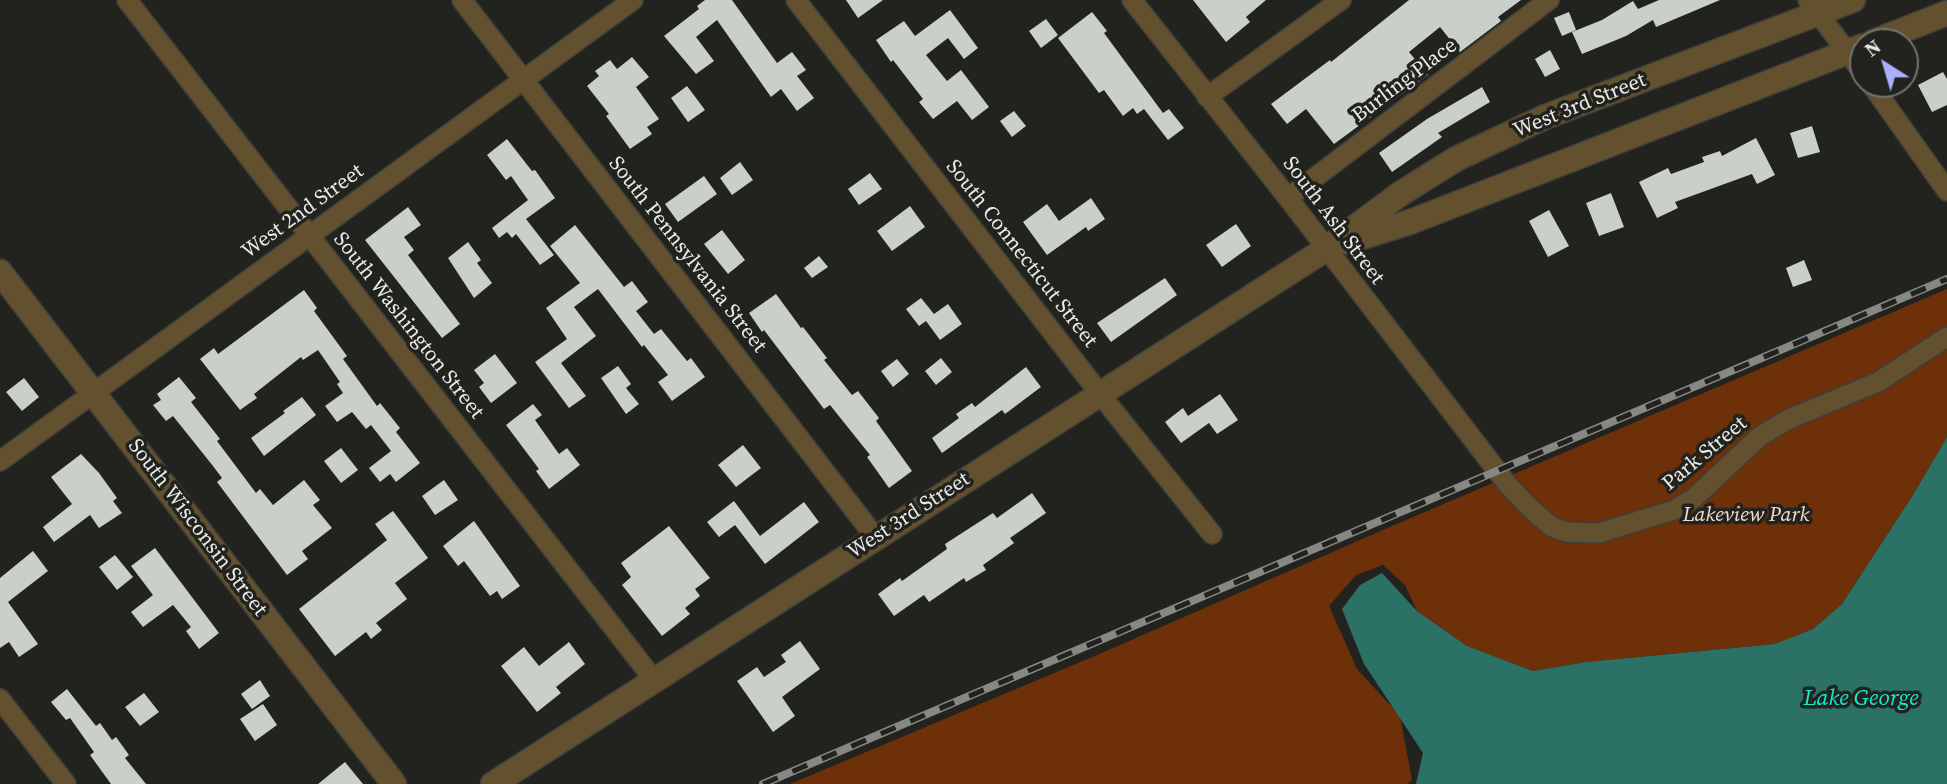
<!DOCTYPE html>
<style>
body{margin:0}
#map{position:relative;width:1947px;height:784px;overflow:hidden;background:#22231e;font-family:"Source Serif 4",serif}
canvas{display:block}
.north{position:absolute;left:1849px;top:28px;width:70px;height:70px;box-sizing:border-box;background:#22231e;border:2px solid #72736e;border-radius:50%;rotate:323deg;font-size:19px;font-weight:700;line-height:28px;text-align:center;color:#eaebe7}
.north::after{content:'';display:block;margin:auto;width:24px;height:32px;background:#abaffb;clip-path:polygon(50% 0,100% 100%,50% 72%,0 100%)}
</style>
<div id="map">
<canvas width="1947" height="784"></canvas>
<div class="north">N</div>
</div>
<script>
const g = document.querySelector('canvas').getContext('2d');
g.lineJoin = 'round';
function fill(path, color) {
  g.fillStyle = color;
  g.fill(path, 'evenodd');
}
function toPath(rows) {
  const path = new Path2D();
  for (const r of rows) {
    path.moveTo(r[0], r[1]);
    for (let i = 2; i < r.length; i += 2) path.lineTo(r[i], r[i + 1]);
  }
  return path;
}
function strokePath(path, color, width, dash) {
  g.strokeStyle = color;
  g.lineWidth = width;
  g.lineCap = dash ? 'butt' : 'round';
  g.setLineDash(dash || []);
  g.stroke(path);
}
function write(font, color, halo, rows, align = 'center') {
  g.font = font + ' "Source Serif 4",serif';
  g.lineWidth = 7;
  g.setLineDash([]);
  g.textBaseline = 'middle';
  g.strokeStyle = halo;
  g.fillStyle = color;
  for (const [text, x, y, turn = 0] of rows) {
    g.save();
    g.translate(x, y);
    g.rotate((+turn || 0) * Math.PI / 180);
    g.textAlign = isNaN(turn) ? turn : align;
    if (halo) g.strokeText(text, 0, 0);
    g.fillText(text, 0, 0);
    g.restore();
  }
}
fill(toPath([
 [1947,289,1947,437,1913,495,1842,604,1813,629,1775,644,1586,662,1533,671,1467,646,1417,611,1405,585,1383,565,1356,575,1329,606,1357,669,1400,716,1412,780,1407,784,790,784,1104,652,1385,529]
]), '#6e3008');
fill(toPath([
 [1947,437,1947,784,1416,784,1423,753,1364,664,1342,609,1360,585,1382,573,1417,611,1467,646,1533,671,1586,662,1775,644,1813,629,1842,604,1913,495]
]), '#2b7166');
fill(toPath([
 [705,0,732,0,777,63,792,52,806,70,797,76,814,98,797,111,781,89,771,97,717,20,696,37,714,61,696,74,664,36,699,9,697,6],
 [846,0,883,0,858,18],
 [1193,0,1266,0,1246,17,1250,22,1226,42],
 [1409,0,1521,0,1498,17,1501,21,1460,52,1440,27,1409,52,1428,75,1334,144,1306,109,1287,124,1271,104,1330,60,1331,62],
 [1659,0,1720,0,1656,27,1653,20,1626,36,1582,54,1572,32,1602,20,1633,1,1638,9],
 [950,10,978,48,964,59,948,38,926,55,947,81,961,70,989,107,972,120,957,101,933,119,919,102,923,99,893,60,891,62,876,40,904,21,915,36],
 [1092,12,1107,31,1104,33,1163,113,1169,109,1184,128,1168,140,1144,109,1137,114,1133,108,1123,116,1104,90,1099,93,1058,38],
 [1569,12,1576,30,1562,36,1554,18],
 [1046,19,1058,35,1041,48,1029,31],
 [1550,50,1560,69,1545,77,1535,59],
 [632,57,649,77,636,87,659,119,647,127,652,134,630,149,606,116,609,114,587,86,599,76,595,71,610,60,617,69],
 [1943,72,1947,79,1947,105,1932,112,1918,85],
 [687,86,705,110,688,122,671,98],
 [1482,87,1490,102,1438,133,1442,137,1392,172,1379,153,1427,119],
 [1014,111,1026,126,1012,137,1000,121],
 [1812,126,1820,152,1798,158,1790,133],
 [1756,138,1775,175,1757,184,1752,174,1675,202,1678,208,1657,218,1639,182,1668,168,1671,174,1704,162,1702,157,1720,151,1722,156],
 [507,139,532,171,535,170,555,198,526,219,554,255,540,265,516,234,512,238,507,232,499,238,492,228,528,200,511,176,506,180,487,155],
 [740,162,753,180,732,195,720,178],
 [870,173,882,189,859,205,848,189],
 [704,176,717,194,678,222,665,204],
 [1611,193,1624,227,1599,236,1586,203],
 [1091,198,1105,219,1088,231,1086,227,1047,255,1023,222,1047,204,1059,221],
 [910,206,925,227,892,251,877,231],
 [408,207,421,225,404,237,414,250,408,255,460,324,442,338,365,240],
 [1549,210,1569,246,1548,257,1529,221],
 [1236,224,1251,246,1222,267,1206,245],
 [575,225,624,287,632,281,648,302,636,311,654,334,661,329,687,361,691,358,705,377,672,401,658,382,668,375,644,345,642,347,598,289,574,307,596,336,561,363,586,396,569,408,535,362,567,339,546,308,580,283,550,246],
 [722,230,745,260,728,274,704,244],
 [468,242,481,260,477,263,492,283,474,298,448,258],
 [819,256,828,267,812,278,804,268],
 [1804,260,1812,280,1793,287,1786,268],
 [1165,278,1177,295,1111,342,1097,323],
 [304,290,317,308,314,311,347,356,343,359,377,406,380,403,400,428,396,432,420,463,396,482,390,474,380,482,369,468,391,451,371,425,366,429,352,412,337,422,325,406,343,393,337,384,340,382,318,350,303,360,301,357,254,394,257,398,240,410,200,359,214,348,218,354],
 [776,294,801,328,803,327,827,358,824,360,852,395,858,391,879,418,876,421,912,471,889,488,867,457,870,455,830,405,824,409,764,330,762,332,749,313],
 [921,298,934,314,948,304,962,324,940,340,926,321,919,326,906,309],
 [495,354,517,383,491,403,479,387,484,383,474,370],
 [941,358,952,372,936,385,925,371],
 [897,359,909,374,893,387,881,371],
 [618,366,631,384,626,388,639,404,626,414,601,378],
 [1026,367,1041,387,1005,414,1002,410,942,453,932,438,959,418,956,414,972,403,975,407],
 [179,377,196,398,191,402,220,439,217,441,256,493,260,489,273,505,304,480,320,500,313,505,332,528,302,551,308,559,287,575,217,482,222,478,213,466,173,416,166,421,153,405,161,400,157,394],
 [24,378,39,397,22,411,6,392],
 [1220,394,1238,420,1217,434,1209,423,1181,443,1165,422,1183,408,1188,416],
 [302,397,316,415,264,456,251,438,285,413,283,411],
 [533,404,542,415,535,420,559,454,567,448,580,465,549,489,536,471,539,469,506,425],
 [743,445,761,468,736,487,718,465],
 [341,448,358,470,341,483,324,461],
 [81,454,99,473,117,498,113,501,122,513,99,528,90,515,54,542,43,527,72,504,51,477],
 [444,480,458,500,435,515,422,496],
 [1032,493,1046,513,1010,538,1014,543,983,565,986,570,966,582,964,578,929,602,924,595,894,616,878,594,900,578,902,581,947,549,945,544,993,513,997,518],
 [734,501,760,536,804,502,819,522,765,564,735,525,719,537,707,522],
 [393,511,428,558,395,583,407,599,376,623,382,630,371,639,366,632,335,656,299,609,387,540,375,524],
 [474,521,520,586,502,599,497,591,490,596,464,561,458,566,443,546],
 [669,526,710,578,695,589,700,596,685,608,690,614,662,636,622,585,631,577,621,563],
 [155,548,219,633,199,649,186,631,191,627,173,605,143,627,131,612,153,595,131,566],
 [33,551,48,571,8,602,38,644,19,657,9,642,0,648,0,578],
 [115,555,133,577,117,590,99,567],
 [800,641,820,669,782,697,795,716,773,732,737,681,757,667,764,677,786,662,781,655],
 [569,642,585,664,556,687,561,693,537,712,501,666,524,647,539,666],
 [260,680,270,696,252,709,241,694],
 [67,689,96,726,100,723,112,740,116,737,129,755,125,758,146,784,111,784,90,755,94,752,70,718,66,720,51,702],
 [144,693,159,712,140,726,125,707],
 [263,704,277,725,255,741,240,719],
 [345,762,363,784,318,784]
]), '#c9cfc9');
const minor = toPath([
 [127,0,654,680],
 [462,0,876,538],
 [796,0,1100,394,1212,534],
 [1132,0,1288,198,1508,485,1530,508,1552,527,1566,532,1599,533,1674,510,1694,498,1760,436,1789,419,1878,382,1947,337],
 [1808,0,1863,73],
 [1871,84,1947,191],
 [1207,97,1341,0],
 [1288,198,1549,0],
 [0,461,633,0],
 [0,699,66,784]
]);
const tertiary = toPath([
 [1873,42,1947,13],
 [1346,242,1410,222,1863,46],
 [0,272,394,784],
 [493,784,1326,249,1400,194,1456,159,1545,117,1853,0]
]);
strokePath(minor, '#3e3f3a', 22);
strokePath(tertiary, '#3e3f3a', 27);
strokePath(minor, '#62502f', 19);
strokePath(tertiary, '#62502f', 24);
const rail = toPath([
 [763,784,1947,279]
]);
strokePath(rail, '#878884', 8);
strokePath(rail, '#22231e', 5, [16]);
write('21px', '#eaebe7', '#22231e', [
 ["Burling Place",1405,81,-37],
 ["West 3rd Street",1580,106,-22],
 ["West 2nd Street",303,212,-36],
 ["South Ash Street",1333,221,53],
 ["South Connecticut Street",1021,254,52],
 ["South Pennsylvania Street",687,255,52],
 ["South Washington Street",408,326,52],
 ["Park Street",1705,454,-40],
 ["West 3rd Street",909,516,-33],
 ["South Wisconsin Street",197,528,53]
]);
write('italic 21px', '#f3dbd0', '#22231e', [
 ["Lakeview Park",1746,516]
]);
write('italic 23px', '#12ebd2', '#22231e', [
 ["Lake George",1861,699]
]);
</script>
